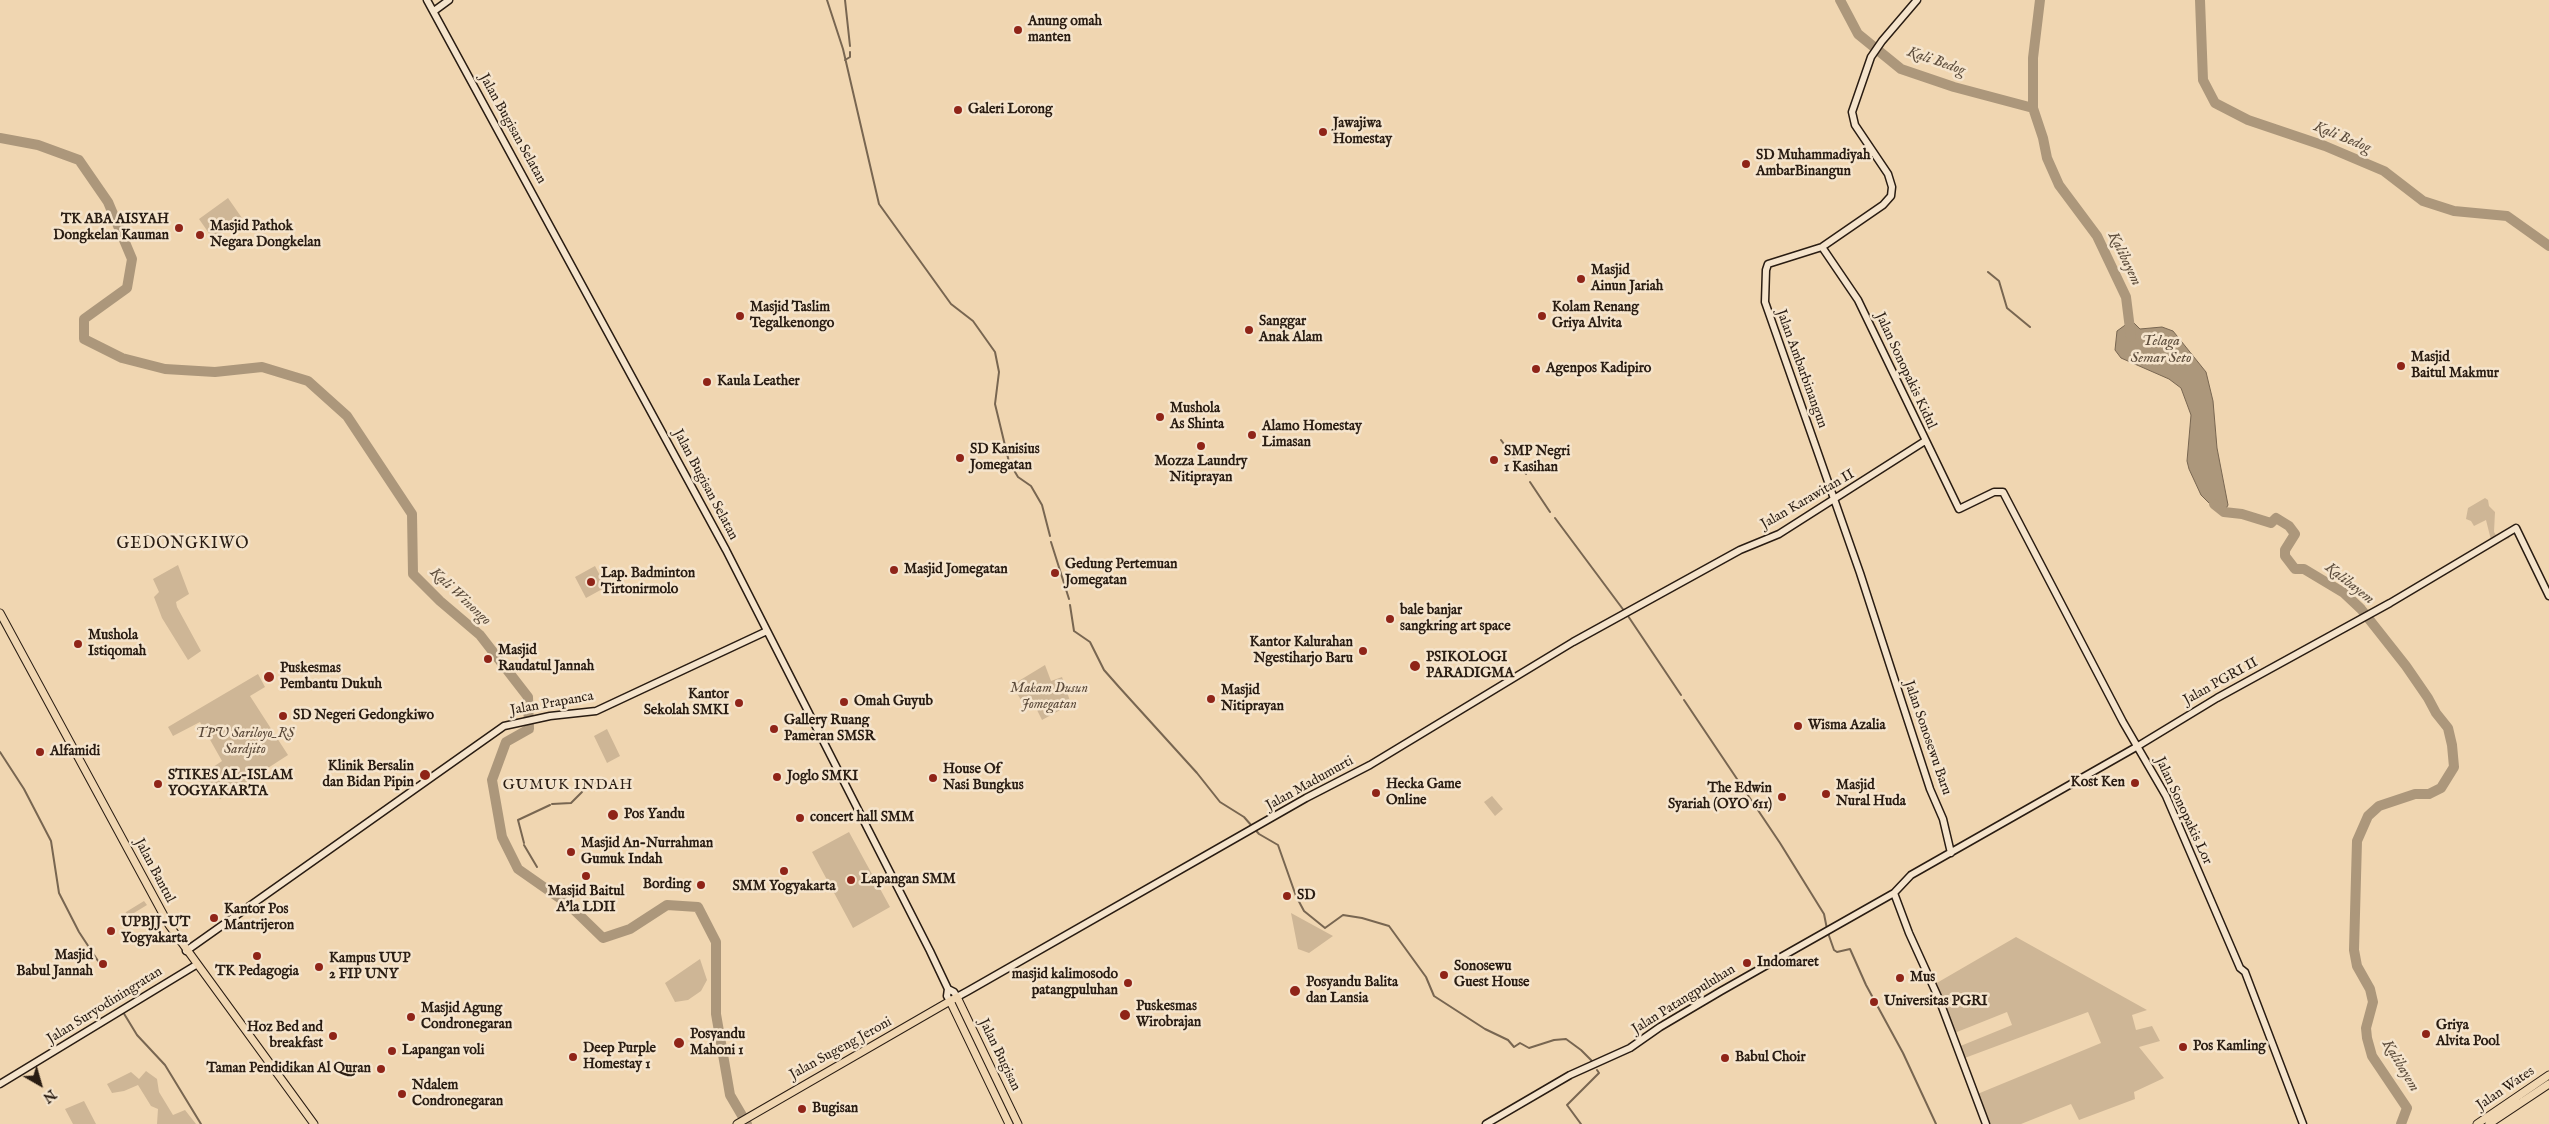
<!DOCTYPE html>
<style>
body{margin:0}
#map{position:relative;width:2549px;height:1124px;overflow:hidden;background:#f0d6b1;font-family:"IM FELL English",serif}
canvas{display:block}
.north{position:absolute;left:15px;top:1059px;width:50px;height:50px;-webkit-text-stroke:4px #f5e4cc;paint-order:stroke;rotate:142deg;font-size:14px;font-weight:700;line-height:20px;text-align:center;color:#291c12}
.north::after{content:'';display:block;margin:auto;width:18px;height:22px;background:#291c12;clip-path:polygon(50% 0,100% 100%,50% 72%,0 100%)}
</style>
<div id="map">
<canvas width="2549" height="1124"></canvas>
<div class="north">N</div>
</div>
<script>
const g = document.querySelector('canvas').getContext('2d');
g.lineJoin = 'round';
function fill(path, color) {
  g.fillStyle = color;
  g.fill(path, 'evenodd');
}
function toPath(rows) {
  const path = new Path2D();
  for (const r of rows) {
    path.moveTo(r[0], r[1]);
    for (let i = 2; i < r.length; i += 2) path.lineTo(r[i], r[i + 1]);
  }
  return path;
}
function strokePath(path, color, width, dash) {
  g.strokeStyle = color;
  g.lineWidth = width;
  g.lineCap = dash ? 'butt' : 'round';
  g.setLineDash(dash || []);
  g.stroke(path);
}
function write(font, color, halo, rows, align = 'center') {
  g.font = font + ' "IM FELL English",serif';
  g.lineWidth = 5;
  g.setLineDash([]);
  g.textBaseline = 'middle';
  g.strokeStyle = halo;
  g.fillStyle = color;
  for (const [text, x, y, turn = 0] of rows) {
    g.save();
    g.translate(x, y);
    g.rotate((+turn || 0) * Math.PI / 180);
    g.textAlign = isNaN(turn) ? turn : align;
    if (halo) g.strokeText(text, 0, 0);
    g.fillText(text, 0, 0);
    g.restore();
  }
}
fill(toPath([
 [228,198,242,218,213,239,199,219],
 [2485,498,2488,500,2489,506,2495,512,2494,532,2496,535,2505,533,2510,538,2492,544,2486,520,2474,526,2471,521,2466,519,2468,508],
 [178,565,189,594,176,602,177,607,201,651,188,660,162,618,154,597,159,592,153,579],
 [595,566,606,587,586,598,575,577],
 [1045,665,1051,681,1062,677,1071,704,1042,720,1030,696,1021,700,1012,685],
 [258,674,265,687,250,696,288,755,220,799,216,794,210,798,197,778,222,761,200,722,173,736,168,727],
 [607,729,620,756,607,763,594,736],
 [1492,796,1503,809,1495,816,1484,802],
 [849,832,890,907,853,928,812,852],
 [144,901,147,905,129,916,125,915,126,912],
 [1291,913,1333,936,1309,953,1298,949],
 [2016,937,2147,1010,2132,1015,2136,1030,2152,1026,2160,1041,2139,1047,2164,1078,2134,1092,2135,1099,2079,1120,2071,1104,2021,1124,1987,1124,1975,1095,2101,1043,2088,1012,1962,1059,1958,1047,2012,1025,2007,1012,1952,1034,1935,984],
 [700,959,707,980,701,991,688,1000,675,1002,665,983],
 [146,1071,157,1079,159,1092,173,1115,185,1110,196,1124,157,1124,158,1109,151,1106,138,1085,124,1091,112,1093,107,1084,131,1072,139,1079],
 [84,1101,96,1124,73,1124,65,1109]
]), '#ceb696');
const water = toPath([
 [2128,323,2134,323,2140,329,2162,327,2173,331,2206,372,2213,401,2217,448,2228,505,2222,516,2201,495,2189,469,2187,461,2191,415,2181,388,2169,379,2121,358,2115,350,2117,331,2128,323]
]);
fill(water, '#ac977b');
strokePath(water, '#786651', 1);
strokePath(toPath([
 [827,0,843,49,879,204,951,304,973,321,995,352,999,372,995,404,1009,462,1018,477,1031,486,1042,505,1050,536],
 [845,0,850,46],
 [845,60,850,57,850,52],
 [1988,272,1999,281,2007,308,2030,327],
 [1501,440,1526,474],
 [1530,482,1550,512],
 [1555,518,1628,616,1681,695],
 [1051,542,1069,599],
 [1070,605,1074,631,1090,642,1104,670,1119,687,1197,773,1220,802,1244,817,1259,834,1278,845,1296,896,1304,911,1325,928,1343,915,1362,918,1389,926,1426,977,1434,996,1485,1029,1508,1040,1514,1047,1520,1043,1529,1048,1554,1040,1566,1039,1581,1050,1594,1063],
 [1684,700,1780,843,1824,914,1827,929],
 [0,752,24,789,51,841,59,893,79,932,102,967],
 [582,791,600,780],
 [552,804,571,803,582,792],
 [524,843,518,820,550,805],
 [524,845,537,867],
 [1828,933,1834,950,1837,952,1850,949,1866,985,1903,1053,1936,1124],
 [123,1012,137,1035,165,1065,201,1124],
 [1581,1124,1567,1105,1599,1073,1597,1070]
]), '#786651', 2);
strokePath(toPath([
 [1840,0,1858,34,1901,69,1954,87,2033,108,2033,58,2040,0],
 [2200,0,2203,80,2215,103,2248,120,2325,146,2384,171,2423,201,2454,211,2507,216,2549,246],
 [2033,108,2043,138,2047,158,2059,185,2097,236,2126,297,2131,337],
 [0,138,38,145,79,160,108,202,132,259,127,288,84,319,84,339,122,358,165,369,215,372,262,367,308,381,347,416,412,514,413,574,440,601,480,635,528,697,529,729,506,742,492,780,502,837,518,869,568,904,603,938,630,929,667,905,698,907,716,942,716,1014,730,1095,747,1124],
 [2214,504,2224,512,2242,514,2271,523,2276,518,2289,526,2295,534,2285,550,2285,556,2295,569,2304,569,2344,593,2361,609,2406,666,2428,698,2436,713,2448,728,2452,745,2454,767,2441,788,2429,794,2415,794,2379,806,2368,816,2357,841,2354,950,2357,966,2370,989,2373,1002,2366,1028,2367,1038,2372,1056,2407,1108,2401,1124]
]), '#ac977b', 10);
const secondary = toPath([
 [427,0,726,550,930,951,948,989,947,996,950,1001],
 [1917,0,1882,41,1871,57,1852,112,1855,125,1888,174,1892,187,1891,196,1883,205,1822,247,1768,264,1766,270,1765,302,1860,573,1930,789,1943,819,1951,853],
 [434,11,449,0],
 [1822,247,1858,300,1959,509,1994,492,2003,492,2123,722,2166,796,2240,968,2245,972,2303,1124],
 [1894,893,1909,933,1939,999,1986,1124],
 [186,951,504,726,550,716,596,711,767,631],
 [948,989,954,992,957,997,968,991,1306,798,1370,765,1573,642,1740,550,1779,534,1925,441],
 [0,1084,196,965],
 [1486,1124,1570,1075,1630,1048,1660,1027,1721,991,1894,893,1911,875,2138,746,2217,698,2390,603,2516,528,2549,596]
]);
const primary = toPath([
 [0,613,169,925,314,1124],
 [950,1001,1009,1124],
 [737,1124,957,997,1018,1124],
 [2477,1124,2549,1075],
 [2489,1124,2549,1084]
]);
strokePath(secondary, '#291c12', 9);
strokePath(primary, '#291c12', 9);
strokePath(secondary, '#f5e4cc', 6);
strokePath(primary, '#f0d6b1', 7);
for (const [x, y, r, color] of [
 [1018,30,5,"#8f2418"],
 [958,110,5,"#8f2418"],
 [1323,132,5,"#8f2418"],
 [1746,164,5,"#8f2418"],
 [179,228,5,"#8f2418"],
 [200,235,5,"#8f2418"],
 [1581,279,5,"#8f2418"],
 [740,316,5,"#8f2418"],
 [1542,316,5,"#8f2418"],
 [1249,330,5,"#8f2418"],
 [2401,366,5,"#8f2418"],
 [1536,369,5,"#8f2418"],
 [707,382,5,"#8f2418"],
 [1160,417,5,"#8f2418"],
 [1252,435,5,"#8f2418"],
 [1201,446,5,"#8f2418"],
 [960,458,5,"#8f2418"],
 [1494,460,5,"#8f2418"],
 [894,570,5,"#8f2418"],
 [1055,573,5,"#8f2418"],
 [591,582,5,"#8f2418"],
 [1390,619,5,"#8f2418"],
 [78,644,5,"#8f2418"],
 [1363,651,5,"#8f2418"],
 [488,659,5,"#8f2418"],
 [1415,666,6,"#8f2418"],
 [269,677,6,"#8f2418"],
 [1211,699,5,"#8f2418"],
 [844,702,5,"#8f2418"],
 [739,703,5,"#8f2418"],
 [283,716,5,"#8f2418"],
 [1798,726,5,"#8f2418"],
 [774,729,5,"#8f2418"],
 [40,752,5,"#8f2418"],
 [425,775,6,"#8f2418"],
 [777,777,5,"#8f2418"],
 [933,778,5,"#8f2418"],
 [2135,783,5,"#8f2418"],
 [158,784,5,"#8f2418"],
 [1376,793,5,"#8f2418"],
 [1826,794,5,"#8f2418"],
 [1782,797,5,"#8f2418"],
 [613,815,6,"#8f2418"],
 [800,818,5,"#8f2418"],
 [571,852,5,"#8f2418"],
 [784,871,5,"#8f2418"],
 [586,876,5,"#8f2418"],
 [851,880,5,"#8f2418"],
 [701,885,5,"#8f2418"],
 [1287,896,5,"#8f2418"],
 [214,918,5,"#8f2418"],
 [111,931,5,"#8f2418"],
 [257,956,5,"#8f2418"],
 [1747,963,5,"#8f2418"],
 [103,964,5,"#8f2418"],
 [319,967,5,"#8f2418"],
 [1444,975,5,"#8f2418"],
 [1900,978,5,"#8f2418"],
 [1128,983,5,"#8f2418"],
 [1295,991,6,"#8f2418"],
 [1874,1002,5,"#8f2418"],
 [1125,1015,6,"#8f2418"],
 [411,1017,5,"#8f2418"],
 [2426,1034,5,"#8f2418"],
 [333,1036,5,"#8f2418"],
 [679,1043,6,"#8f2418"],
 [2183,1047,5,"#8f2418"],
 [392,1051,5,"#8f2418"],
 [573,1057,5,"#8f2418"],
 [1725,1058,5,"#8f2418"],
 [381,1069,5,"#8f2418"],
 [402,1094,5,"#8f2418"],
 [802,1109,5,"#8f2418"]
]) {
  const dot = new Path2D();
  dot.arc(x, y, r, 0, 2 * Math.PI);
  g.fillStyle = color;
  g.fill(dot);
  strokePath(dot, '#f5e4cc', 2);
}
write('bold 14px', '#291c12', '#f5e4cc', [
 ["Anung omah",1028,22],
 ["manten",1028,38],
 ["Galeri Lorong",968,110],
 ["Jawajiwa",1333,124],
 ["Homestay",1333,140],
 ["SD Muhammadiyah",1756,156],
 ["AmbarBinangun",1756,172],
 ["TK ABA AISYAH",169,220,"right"],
 ["Dongkelan Kauman",169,236,"right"],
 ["Masjid Pathok",210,227],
 ["Negara Dongkelan",210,243],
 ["Masjid",1591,271],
 ["Ainun Jariah",1591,287],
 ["Masjid Taslim",750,308],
 ["Tegalkenongo",750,324],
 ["Kolam Renang",1552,308],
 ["Griya Alvita",1552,324],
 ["Sanggar",1259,322],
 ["Anak Alam",1259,338],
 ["Masjid",2411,358],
 ["Baitul Makmur",2411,374],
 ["Agenpos Kadipiro",1546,369],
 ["Kaula Leather",717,382],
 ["Mushola",1170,409],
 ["As Shinta",1170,425],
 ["Alamo Homestay",1262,427],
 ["Limasan",1262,443],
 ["SD Kanisius",970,450],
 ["Jomegatan",970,466],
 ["SMP Negri",1504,452],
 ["1 Kasihan",1504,468],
 ["Mozza Laundry",1201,462,"center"],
 ["Nitiprayan",1201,478,"center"],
 ["Gedung Pertemuan",1065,565],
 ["Jomegatan",1065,581],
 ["Masjid Jomegatan",904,570],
 ["Lap. Badminton",601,574],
 ["Tirtonirmolo",601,590],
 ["bale banjar",1400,611],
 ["sangkring art space",1400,627],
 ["Mushola",88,636],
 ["Istiqomah",88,652],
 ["Kantor Kalurahan",1353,643,"right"],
 ["Ngestiharjo Baru",1353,659,"right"],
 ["Masjid",498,651],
 ["Raudatul Jannah",498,667],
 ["PSIKOLOGI",1426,658],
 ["PARADIGMA",1426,674],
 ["Puskesmas",280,669],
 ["Pembantu Dukuh",280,685],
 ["Masjid",1221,691],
 ["Nitiprayan",1221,707],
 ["Kantor",729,695,"right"],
 ["Sekolah SMKI",729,711,"right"],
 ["Omah Guyub",854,702],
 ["SD Negeri Gedongkiwo",293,716],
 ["Gallery Ruang",784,721],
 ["Pameran SMSR",784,737],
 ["Wisma Azalia",1808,726],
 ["Alfamidi",50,752],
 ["Klinik Bersalin",414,767,"right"],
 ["dan Bidan Pipin",414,783,"right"],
 ["House Of",943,770],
 ["Nasi Bungkus",943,786],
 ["STIKES AL-ISLAM",168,776],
 ["YOGYAKARTA",168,792],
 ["Joglo SMKI",787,777],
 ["Kost Ken",2125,783,"right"],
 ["Hecka Game",1386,785],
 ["Online",1386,801],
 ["Masjid",1836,786],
 ["Nural Huda",1836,802],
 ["The Edwin",1772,789,"right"],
 ["Syariah (OYO 611)",1772,805,"right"],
 ["Pos Yandu",624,815],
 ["concert hall SMM",810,818],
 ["Masjid An-Nurrahman",581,844],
 ["Gumuk Indah",581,860],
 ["Lapangan SMM",861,880],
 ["Bording",691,885,"right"],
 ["SMM Yogyakarta",784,887,"center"],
 ["Masjid Baitul",586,892,"center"],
 ["A'la LDII",586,908,"center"],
 ["SD",1297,896],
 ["Kantor Pos",224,910],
 ["Mantrijeron",224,926],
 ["UPBJJ-UT",121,923],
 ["Yogyakarta",121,939],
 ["Masjid",93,956,"right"],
 ["Babul Jannah",93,972,"right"],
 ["Kampus UUP",329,959],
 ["2 FIP UNY",329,975],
 ["Indomaret",1757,963],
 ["Sonosewu",1454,967],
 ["Guest House",1454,983],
 ["TK Pedagogia",257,972,"center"],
 ["masjid kalimosodo",1118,975,"right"],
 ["patangpuluhan",1118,991,"right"],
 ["Mus",1910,978],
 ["Posyandu Balita",1306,983],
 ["dan Lansia",1306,999],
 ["Universitas PGRI",1884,1002],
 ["Puskesmas",1136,1007],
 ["Wirobrajan",1136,1023],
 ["Masjid Agung",421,1009],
 ["Condronegaran",421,1025],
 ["Griya",2436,1026],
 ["Alvita Pool",2436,1042],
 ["Hoz Bed and",323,1028,"right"],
 ["breakfast",323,1044,"right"],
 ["Posyandu",690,1035],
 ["Mahoni 1",690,1051],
 ["Pos Kamling",2193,1047],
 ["Deep Purple",583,1049],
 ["Homestay 1",583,1065],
 ["Lapangan voli",402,1051],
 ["Babul Choir",1735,1058],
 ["Taman Pendidikan Al Quran",371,1069,"right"],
 ["Ndalem",412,1086],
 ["Condronegaran",412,1102],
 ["Bugisan",812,1109]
], 'left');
write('14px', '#291c12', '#f5e4cc', [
 ["Jalan Bugisan Selatan",512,129,61],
 ["Jalan Ambarbinangun",1801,369,70],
 ["Jalan Sonopakis Kidul",1905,371,65],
 ["Jalan Bugisan Selatan",705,485,62],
 ["Jalan Karawitan II",1808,500,-30],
 ["Jalan PGRI II",2221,682,-29],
 ["Jalan Prapanca",552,704,-10],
 ["Jalan Sonosewu Baru",1927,738,71],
 ["Jalan Madumurti",1310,784,-29],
 ["Jalan Sonopakis Lor",2183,811,65],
 ["Jalan Bantul",154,871,62],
 ["Jalan Patangpuluhan",1684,1000,-32],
 ["Jalan Suryodiningratan",105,1006,-32],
 ["Jalan Sugeng Jeroni",841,1049,-29],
 ["Jalan Bugisan",999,1055,64],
 ["Jalan Wates",2506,1089,-34]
]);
write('italic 14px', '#5b4a3a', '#f5e4cc', [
 ["Makam Dusun",1049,689],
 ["Jomegatan",1049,705],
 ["TPU Sariloyo_RS",245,734],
 ["Sardjito",245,750]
]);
write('italic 15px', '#5d4d3c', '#f5e4cc', [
 ["Kali Bedog",1936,62,19],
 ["Kali Bedog",2342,138,22],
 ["Kalibayem",2124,259,64],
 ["Telaga",2161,342],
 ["Semar Seto",2161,359],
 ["Kalibayem",2349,584,38],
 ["Kali Winongo",460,597,43],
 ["Kalibayem",2400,1066,59]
]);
g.letterSpacing = '1px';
write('15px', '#291c12', '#f5e4cc', [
 ["GUMUK INDAH",568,786]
]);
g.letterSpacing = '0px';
g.letterSpacing = '1px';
write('16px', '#291c12', '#f5e4cc', [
 ["GEDONGKIWO",183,545]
]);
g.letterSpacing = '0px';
</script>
